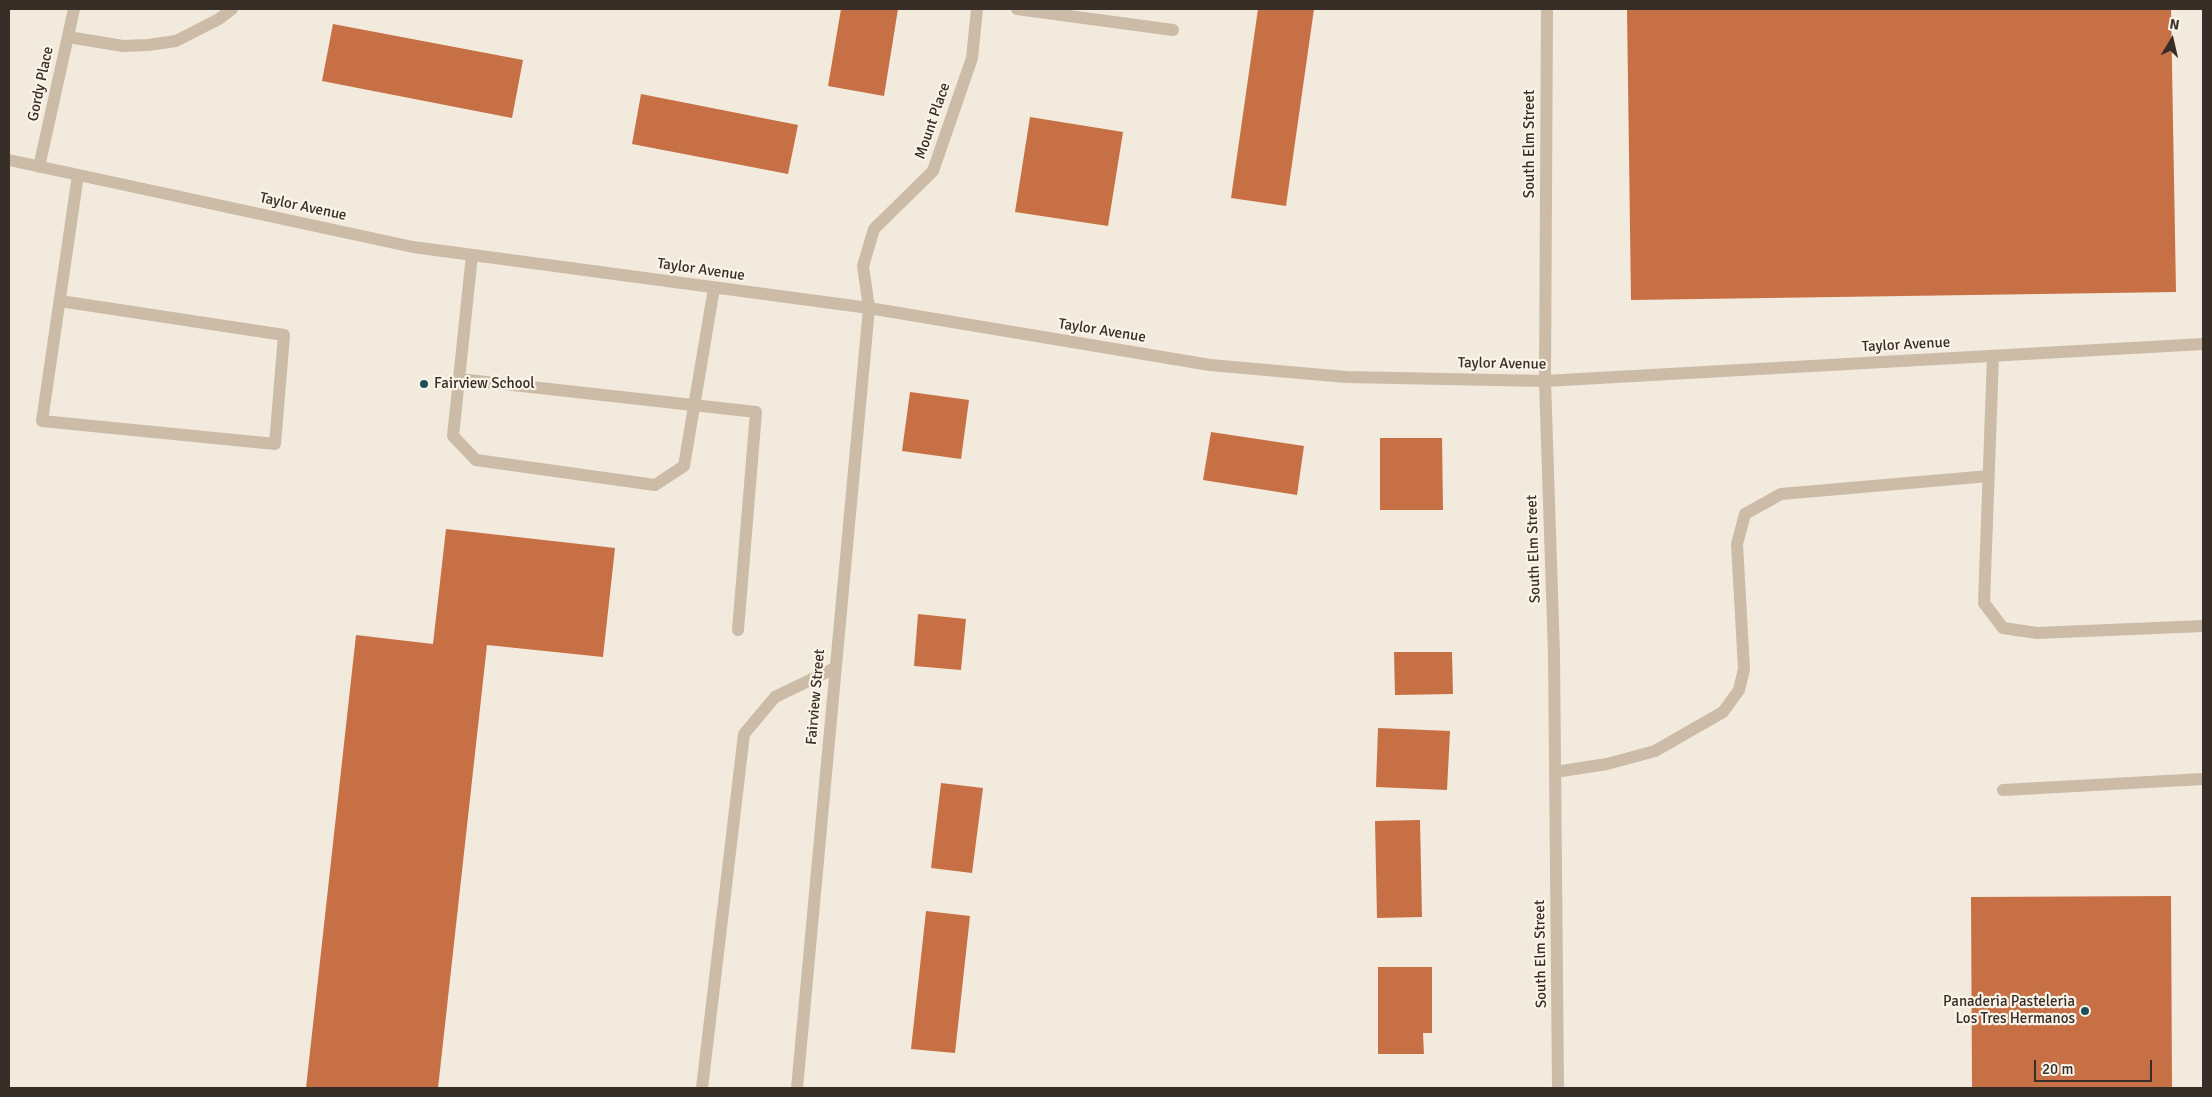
<!DOCTYPE html>
<style>
body{margin:0}
#map{position:relative;width:2212px;height:1097px;overflow:hidden;background:#f2eadc;font-family:Signika,sans-serif}
canvas{display:block}
.frame{position:absolute;inset:0;border:10px solid #372e28;pointer-events:none}
.north{position:absolute;left:2147px;top:15px;width:50px;height:50px;-webkit-text-stroke:4px #faf3e8;paint-order:stroke;rotate:9deg;font-size:14px;font-weight:700;line-height:20px;text-align:center;color:#372e28}
.north::after{content:'';display:block;margin:auto;width:18px;height:22px;background:#372e28;clip-path:polygon(50% 0,100% 100%,50% 72%,0 100%)}
.scale{position:absolute;left:2034px;top:1060px;width:118px;height:22px;box-sizing:border-box;border:2px solid #372e28;border-top:0;padding-left:6px;font-size:15px;line-height:18px;white-space:nowrap;color:#372e28;-webkit-text-stroke:4px #faf3e8;paint-order:stroke}
</style>
<div id="map">
<canvas width="2212" height="1097"></canvas>
<div class="frame"></div>
<div class="north">N</div>
<div class="scale">20 m</div>
</div>
<script>
const g = document.querySelector('canvas').getContext('2d');
g.lineJoin = 'round';
function fill(path, color) {
  g.fillStyle = color;
  g.fill(path, 'evenodd');
}
function toPath(rows) {
  const path = new Path2D();
  for (const r of rows) {
    path.moveTo(r[0], r[1]);
    for (let i = 2; i < r.length; i += 2) path.lineTo(r[i], r[i + 1]);
  }
  return path;
}
function strokePath(path, color, width, dash) {
  g.strokeStyle = color;
  g.lineWidth = width;
  g.lineCap = dash ? 'butt' : 'round';
  g.setLineDash(dash || []);
  g.stroke(path);
}
function write(font, color, halo, rows, align = 'center') {
  g.font = font + ' Signika,sans-serif';
  g.lineWidth = 4.5;
  g.setLineDash([]);
  g.textBaseline = 'middle';
  g.strokeStyle = halo;
  g.fillStyle = color;
  for (const [text, x, y, turn = 0] of rows) {
    g.save();
    g.translate(x, y);
    g.rotate((+turn || 0) * Math.PI / 180);
    g.textAlign = isNaN(turn) ? turn : align;
    if (halo) g.strokeText(text, 0, 0);
    g.fillText(text, 0, 0);
    g.restore();
  }
}
fill(toPath([
 [841,9,898,9,884,96,828,86],
 [1258,9,1314,9,1286,206,1231,198],
 [1627,9,2171,9,2176,292,1631,300],
 [333,24,523,60,512,118,322,81],
 [641,94,798,125,788,174,632,144],
 [1030,117,1123,132,1108,226,1015,212],
 [910,392,969,400,961,459,902,451],
 [1211,432,1304,446,1297,495,1203,480],
 [1380,438,1442,438,1443,510,1380,510],
 [446,529,615,548,603,657,487,645,438,1088,306,1088,356,635,433,644],
 [918,614,966,619,961,670,914,666],
 [1394,652,1452,652,1453,694,1395,695],
 [1378,728,1450,731,1447,790,1376,787],
 [941,783,983,788,972,873,931,868],
 [1420,820,1422,917,1377,918,1375,821],
 [2171,896,2172,1088,1972,1088,1971,897],
 [926,911,970,916,955,1053,911,1049],
 [1378,967,1432,967,1432,1033,1423,1033,1424,1054,1378,1054]
]), '#c77045');
strokePath(toPath([
 [1017,9,1173,30],
 [1547,9,1545,381,1554,654,1558,1088],
 [68,37,123,46,148,45,176,41,219,19,232,9],
 [9,160,413,247,869,308,1210,365,1346,377,1545,381,2203,344],
 [39,167,74,9],
 [472,255,453,436,476,460,655,485,684,466,714,288],
 [60,301,284,335,275,444,42,421,78,175],
 [1993,356,1984,603,2003,628,2037,633,2203,626],
 [459,379,756,412,738,630],
 [1555,772,1607,764,1655,751,1723,712,1739,690,1744,669,1737,544,1745,514,1781,494,1989,476],
 [2003,790,2203,779],
 [702,1088,744,734,775,697,835,668],
 [797,1088,869,308,863,266,874,229,933,171,972,58,977,9]
]), '#cbbba7', 12);
for (const [x, y, r, color] of [
 [424,384,5,"#1d4f59"],
 [2085,1011,5,"#1d4f59"]
]) {
  const dot = new Path2D();
  dot.arc(x, y, r, 0, 2 * Math.PI);
  g.fillStyle = color;
  g.fill(dot);
  strokePath(dot, '#faf3e8', 2);
}
write('15px', '#372e28', '#faf3e8', [
 ["Gordy Place",41,84,-78],
 ["Mount Place",933,121,-71],
 ["South Elm Street",1530,144,-90],
 ["Taylor Avenue",303,207,12],
 ["Taylor Avenue",701,270,8],
 ["Taylor Avenue",1102,331,9],
 ["Taylor Avenue",1906,345,-3],
 ["Taylor Avenue",1502,364,1],
 ["South Elm Street",1534,549,-92],
 ["Fairview Street",816,697,-85],
 ["South Elm Street",1541,954,-91]
]);
write('15px', '#372e28', '#faf3e8', [
 ["Fairview School",434,384],
 ["Panaderia Pasteleria",2075,1002,"right"],
 ["Los Tres Hermanos",2075,1019,"right"]
], 'left');
</script>
